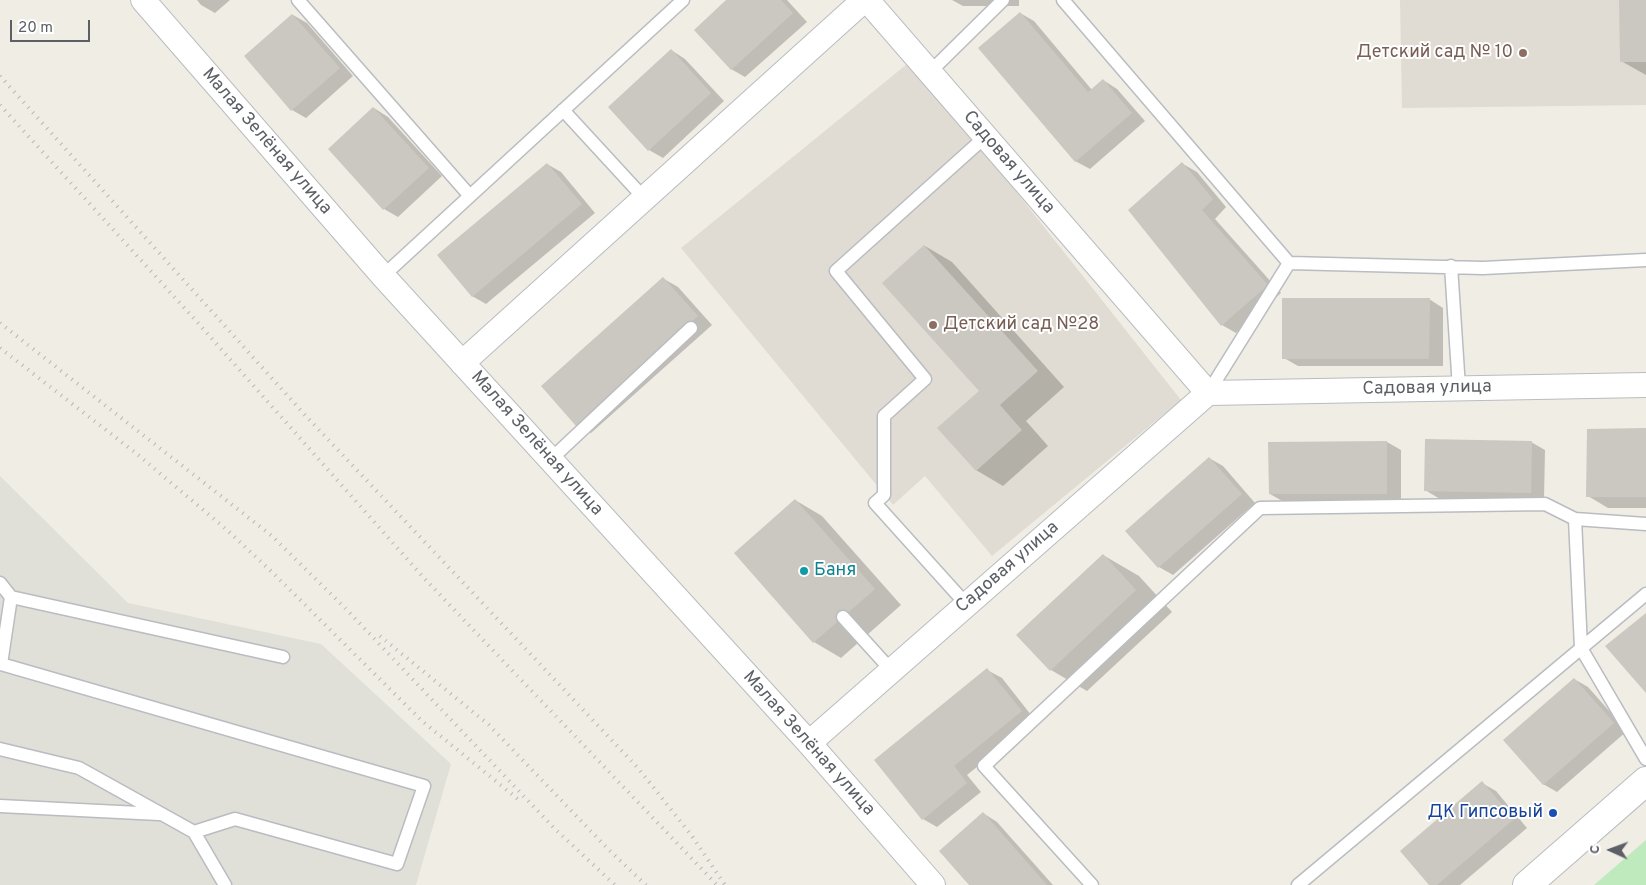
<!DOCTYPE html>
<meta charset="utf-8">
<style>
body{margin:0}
#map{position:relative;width:1646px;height:885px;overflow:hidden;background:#f0ede4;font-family:Overpass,sans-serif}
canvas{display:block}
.north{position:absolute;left:1586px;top:825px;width:50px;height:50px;-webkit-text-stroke:4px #fff;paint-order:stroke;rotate:272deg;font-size:14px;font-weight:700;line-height:20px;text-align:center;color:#5c6066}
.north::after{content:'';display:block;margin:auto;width:18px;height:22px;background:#5c6066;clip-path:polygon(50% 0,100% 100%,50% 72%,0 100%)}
.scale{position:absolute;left:10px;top:20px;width:80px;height:22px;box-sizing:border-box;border:2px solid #5c6066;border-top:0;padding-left:6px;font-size:15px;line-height:18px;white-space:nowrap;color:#5c6066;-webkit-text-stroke:4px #fff;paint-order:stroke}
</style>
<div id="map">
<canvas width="1646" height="885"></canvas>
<div class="north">С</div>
<div class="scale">20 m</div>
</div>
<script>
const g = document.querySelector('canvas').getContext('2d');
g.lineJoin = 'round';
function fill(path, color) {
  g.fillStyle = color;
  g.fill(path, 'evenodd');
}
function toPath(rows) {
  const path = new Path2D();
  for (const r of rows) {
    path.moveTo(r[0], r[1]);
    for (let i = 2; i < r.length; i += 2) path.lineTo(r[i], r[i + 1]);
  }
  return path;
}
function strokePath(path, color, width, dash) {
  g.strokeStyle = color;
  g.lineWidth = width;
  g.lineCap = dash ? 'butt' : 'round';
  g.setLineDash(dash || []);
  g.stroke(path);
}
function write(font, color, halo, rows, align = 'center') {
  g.font = font + ' Overpass,sans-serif';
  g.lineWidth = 4;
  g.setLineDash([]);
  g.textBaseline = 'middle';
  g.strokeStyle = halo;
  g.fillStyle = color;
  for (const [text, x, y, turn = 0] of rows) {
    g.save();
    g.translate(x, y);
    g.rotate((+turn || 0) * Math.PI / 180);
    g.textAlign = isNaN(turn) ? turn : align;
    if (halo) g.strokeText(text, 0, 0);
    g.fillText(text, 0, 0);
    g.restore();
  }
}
fill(toPath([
 [0,476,128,603,321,644,451,764,416,885,0,885]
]), '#e0dfd8');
fill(toPath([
 [1400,0,1646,0,1646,105,1402,108],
 [912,60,1181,400,992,556,925,476,893,505,681,248]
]), '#e0dcd3');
fill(toPath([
 [1646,840,1646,885,1594,885]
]), '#beeabe');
fill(toPath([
 [197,0,230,0,215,13,201,5],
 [728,0,787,0,807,22,745,77,731,69],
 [952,0,1019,0,1019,6,963,6],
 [1620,0,1646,0,1646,75,1621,61],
 [1020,13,1034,21,1092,90,1103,80,1117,89,1145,121,1090,169,1075,161],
 [293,15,307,23,353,76,306,118,292,110],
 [671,50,685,59,724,101,663,158,649,150],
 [374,108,388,117,442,176,398,217,384,209],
 [547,164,561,172,595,213,486,304,472,296],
 [1183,164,1197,172,1226,207,1215,219,1281,293,1236,333,1222,325],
 [925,246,952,262,1064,387,1026,421,1048,446,1003,486,976,470,981,391],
 [664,279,678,287,712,325,591,433,577,425],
 [1429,299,1443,308,1443,366,1298,366,1284,358],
 [1646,429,1646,508,1608,508,1588,496],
 [1387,442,1401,450,1401,501,1284,502,1270,494],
 [1531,442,1545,450,1544,500,1440,499,1425,490],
 [1209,458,1223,466,1255,503,1173,575,1159,567,1127,531],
 [795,500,822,516,901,605,841,658,814,642,736,553],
 [1103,555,1139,576,1172,612,1087,691,1051,670],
 [987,670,1002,678,1035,720,967,775,981,792,937,827,923,819],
 [1574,679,1588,687,1627,731,1557,792,1543,784],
 [1482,783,1496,791,1527,828,1460,885,1431,885],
 [983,813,997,822,1053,885,970,885]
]), '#0003');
fill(toPath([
 [726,0,781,0,793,13,731,70,694,30],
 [1619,0,1646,0,1646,62,1620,62],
 [1020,12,1088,92,1103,79,1132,113,1075,162,978,48],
 [292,14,340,68,291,111,244,56],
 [671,49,711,93,648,151,608,107],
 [373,107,429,168,383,210,328,149],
 [1182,162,1213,199,1202,210,1268,285,1221,326,1128,210],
 [547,163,582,204,472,297,437,255],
 [924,245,1038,371,1000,405,1022,430,976,471,937,428,979,391,882,283],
 [663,277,698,316,576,426,541,386],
 [1282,298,1430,298,1429,359,1282,359],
 [1646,428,1646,497,1586,497,1587,429],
 [1425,439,1532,441,1531,493,1424,491],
 [1387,441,1387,494,1269,494,1268,442],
 [1209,457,1242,494,1158,568,1125,531],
 [795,499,875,589,813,643,734,553],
 [1103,554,1136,590,1050,671,1016,635],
 [1646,613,1646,693,1605,646],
 [987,668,1022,711,954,766,967,783,922,820,874,760],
 [1574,678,1614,723,1543,785,1503,740],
 [1482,781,1514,819,1437,885,1429,885,1400,851],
 [983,812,1047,885,969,885,939,851]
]), '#cbc8c1');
const service = toPath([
 [298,0,470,196],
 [1063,0,1289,263,1483,268,1646,260],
 [930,72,1003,0],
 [563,110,644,198],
 [1451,266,1459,388],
 [383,276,683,0],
 [1208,393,1289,263],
 [550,460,691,328],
 [1575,519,1581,648,1646,759],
 [0,583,11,597,283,657],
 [11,597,1,664,424,786,397,864,235,819,194,832],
 [966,604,875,503,884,495,884,416,925,379,836,271,985,137],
 [843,617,891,670],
 [0,749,79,768,194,832,225,885],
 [0,806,159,814],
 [1092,885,984,766,1260,508,1545,504,1575,519,1646,524],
 [1298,885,1646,594]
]);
const minor = toPath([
 [143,0,383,276,809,743,933,885],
 [867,0,1208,393,1646,385],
 [462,363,864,0],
 [809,743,1208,393]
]);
const tertiary = toPath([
 [1527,885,1646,781]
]);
strokePath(service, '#b9bcc1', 15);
strokePath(minor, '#b9bcc1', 26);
strokePath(tertiary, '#b9bcc1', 30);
strokePath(service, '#fff', 12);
strokePath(minor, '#fff', 24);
strokePath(tertiary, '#fff', 28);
strokePath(toPath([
 [0,76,304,414,638,768,692,836,725,885],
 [0,105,198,323,423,577,717,885],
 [0,323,272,536,344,607,554,828,615,885],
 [0,348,137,454,227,530,273,573,422,721,519,800],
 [380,636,489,725,609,850,646,885]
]), '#b5b6b7', 4, [1, 6]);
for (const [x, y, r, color] of [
 [1523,53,5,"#8d6e63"],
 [933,325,5,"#8d6e63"],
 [804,571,5,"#0f9aa8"],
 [1553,813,5,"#1a4fb4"]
]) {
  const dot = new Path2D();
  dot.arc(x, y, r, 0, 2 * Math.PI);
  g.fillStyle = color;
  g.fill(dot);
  strokePath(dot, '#fff', 2);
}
write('18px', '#785e54', '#fff', [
 ["Детский сад № 10",1513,53],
 ["Детский сад №28",943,325,"left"]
], 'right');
write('18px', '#5c6066', '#fff', [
 ["Малая Зелёная улица",266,142,49],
 ["Садовая улица",1008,163,49],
 ["Садовая улица",1427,389,-1],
 ["Малая Зелёная улица",536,444,48],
 ["Садовая улица",1008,568,-41],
 ["Малая Зелёная улица",808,744,48]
]);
write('18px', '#0d838f', '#fff', [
 ["Баня",814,571]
], 'left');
write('18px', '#164399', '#fff', [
 ["ДК Гипсовый",1543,813]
], 'right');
</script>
